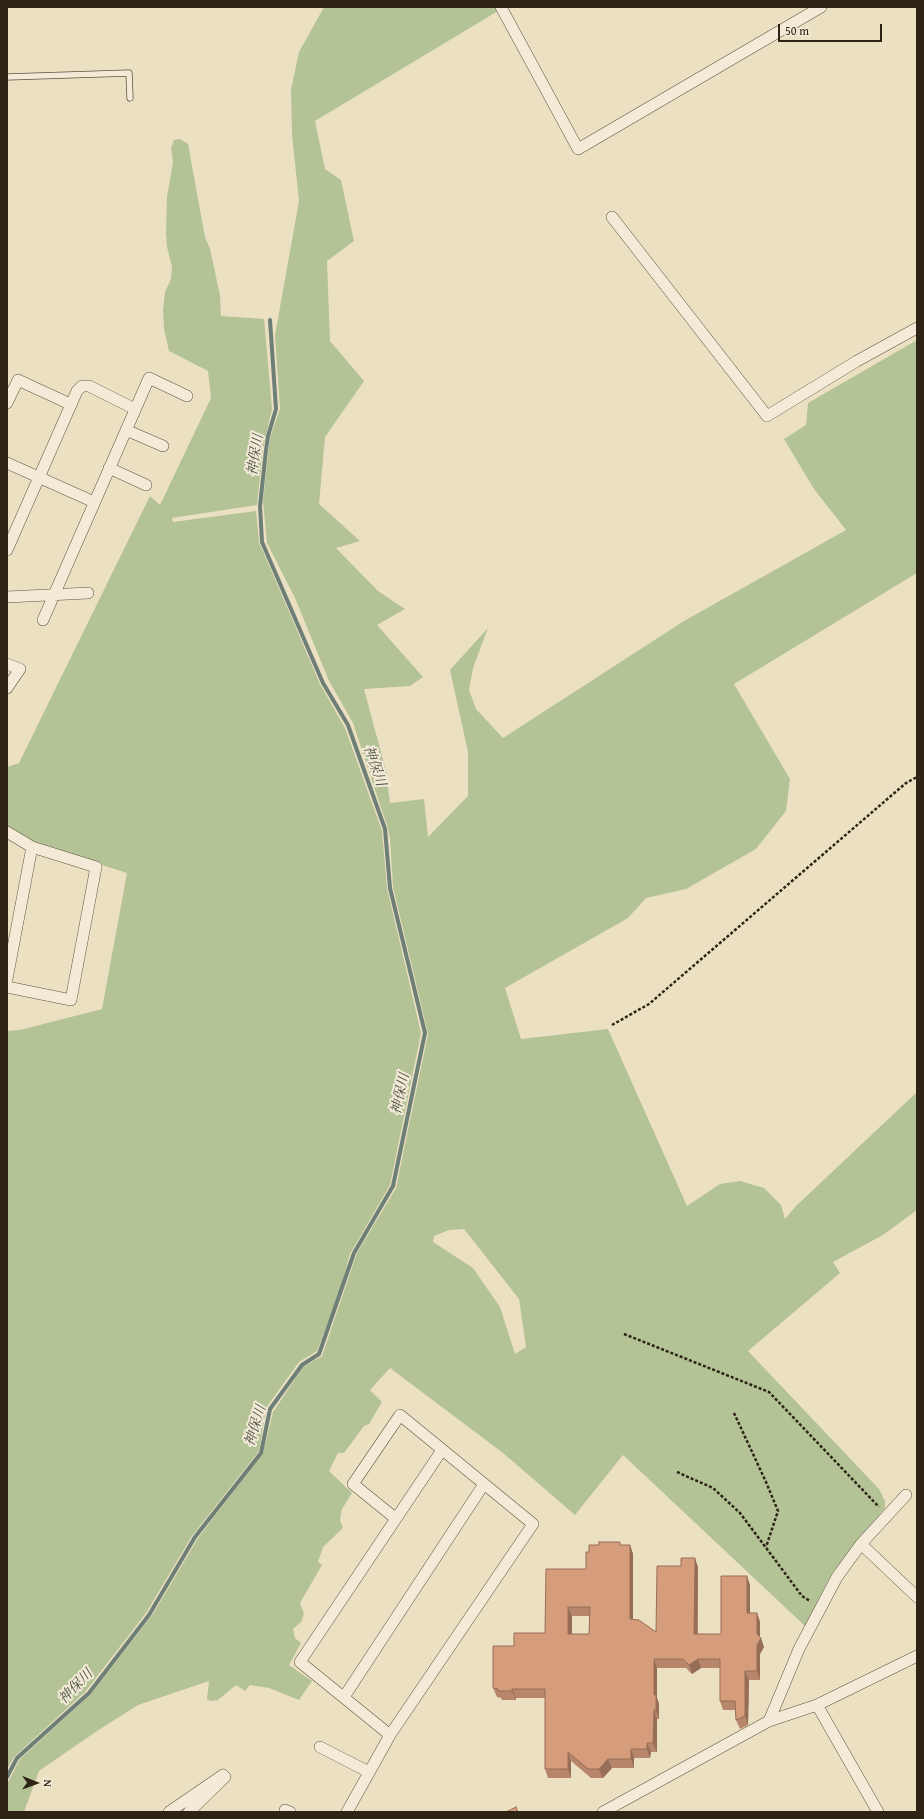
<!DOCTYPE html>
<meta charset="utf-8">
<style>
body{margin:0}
#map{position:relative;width:924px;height:1819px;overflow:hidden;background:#ece0c2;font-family:"Gentium Book Plus",serif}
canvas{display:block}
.frame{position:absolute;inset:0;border:8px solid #2e2416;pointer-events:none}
.north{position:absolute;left:16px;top:1763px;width:40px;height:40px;-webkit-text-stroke:3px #f3ebd7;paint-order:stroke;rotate:91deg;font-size:11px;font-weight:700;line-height:16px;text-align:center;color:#2e2416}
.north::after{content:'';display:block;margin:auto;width:14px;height:18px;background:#2e2416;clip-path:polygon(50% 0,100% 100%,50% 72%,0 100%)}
.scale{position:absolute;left:778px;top:24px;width:104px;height:18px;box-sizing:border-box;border:2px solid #2e2416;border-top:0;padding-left:5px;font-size:12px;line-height:14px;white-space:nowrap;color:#2e2416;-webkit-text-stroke:3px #f3ebd7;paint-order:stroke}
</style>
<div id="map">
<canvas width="924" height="1819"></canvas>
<div class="frame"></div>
<div class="north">N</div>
<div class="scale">50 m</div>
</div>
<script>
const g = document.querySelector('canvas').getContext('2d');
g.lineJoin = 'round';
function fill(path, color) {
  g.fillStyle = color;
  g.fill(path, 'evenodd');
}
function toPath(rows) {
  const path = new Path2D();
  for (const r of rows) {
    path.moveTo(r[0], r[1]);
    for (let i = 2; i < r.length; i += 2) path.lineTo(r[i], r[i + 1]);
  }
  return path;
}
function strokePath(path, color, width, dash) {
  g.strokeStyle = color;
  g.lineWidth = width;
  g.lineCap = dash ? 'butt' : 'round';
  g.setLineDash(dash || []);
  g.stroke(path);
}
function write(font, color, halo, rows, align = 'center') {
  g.font = font + ' "Gentium Book Plus","Noto Serif JP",serif';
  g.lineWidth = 4;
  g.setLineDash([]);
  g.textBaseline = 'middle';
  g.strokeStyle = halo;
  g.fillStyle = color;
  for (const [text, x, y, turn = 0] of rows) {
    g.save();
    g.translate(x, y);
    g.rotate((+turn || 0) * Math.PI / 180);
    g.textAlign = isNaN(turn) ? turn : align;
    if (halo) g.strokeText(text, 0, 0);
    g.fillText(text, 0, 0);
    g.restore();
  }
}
fill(toPath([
 [324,7,495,7,498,11,315,121,325,169,341,180,354,241,327,261,330,341,364,381,325,437,319,504,360,541,336,548,378,591,405,609,377,625,423,677,410,686,364,689,386,771,390,803,424,799,428,837,468,796,468,752,450,670,488,628,473,668,469,690,476,709,503,738,684,621,846,530,814,489,784,439,806,425,808,403,917,340,917,573,734,684,790,779,786,811,756,849,686,889,646,898,628,918,505,988,521,1039,608,1029,687,1206,720,1184,740,1181,764,1188,781,1205,785,1219,796,1206,917,1092,917,1210,883,1235,833,1262,840,1273,748,1351,879,1489,885,1501,885,1508,832,1573,805,1626,623,1455,575,1515,503,1453,390,1368,370,1390,382,1402,369,1424,364,1426,344,1453,338,1453,329,1471,352,1493,342,1509,340,1520,343,1528,323,1547,318,1562,322,1565,300,1603,304,1614,301,1622,293,1629,295,1638,301,1643,289,1665,312,1681,299,1700,269,1688,250,1685,245,1691,236,1685,218,1700,211,1701,207,1699,209,1681,138,1705,94,1733,39,1771,24,1812,7,1812,7,1784,20,1759,91,1694,153,1614,198,1538,263,1453,273,1412,303,1367,322,1356,357,1253,396,1188,428,1034,393,887,390,839,388,829,353,723,329,681,295,598,267,543,263,501,270,437,280,409,275,335,299,201,292,135,291,90,299,52],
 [464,1229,519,1299,526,1347,515,1354,500,1307,473,1268,433,1242,434,1236,449,1230],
 [180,139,188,144,205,237,210,249,220,295,221,316,264,319,272,409,263,448,257,505,172,518,173,522,256,511,259,542,320,684,345,728,382,831,387,888,421,1033,390,1185,350,1254,341,1287,317,1351,299,1362,266,1408,259,1451,192,1536,146,1613,85,1692,14,1757,7,1769,7,1031,20,1030,102,1009,127,873,26,841,7,828,7,767,19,763,150,496,160,505,211,398,208,371,169,351,164,329,163,310,165,292,171,279,172,267,167,247,166,233,167,197,173,162,171,148,174,140]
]), '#b4c396');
strokePath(toPath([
 [7,1777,17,1758,89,1693,149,1615,195,1537,261,1453,270,1409,302,1365,319,1354,354,1253,393,1186,425,1033,390,888,385,829,348,725,323,683,262,542,260,506,266,450,268,436,276,409,270,320]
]), '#6e7f77', 4);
const service = toPath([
 [7,77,129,73,130,98]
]);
const minor = toPath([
 [501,7,578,149,821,7],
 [612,217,767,416,857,361,917,328],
 [7,403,18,380,70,404],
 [126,430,163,446],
 [7,463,94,502],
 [109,468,146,485],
 [7,550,77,391,82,386,89,386,135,409],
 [7,597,88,593],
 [43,620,149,378,187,396],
 [7,664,20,669,7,688],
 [7,832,32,847,96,867,71,1000,7,987],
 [7,979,32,847],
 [861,1544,917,1597],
 [344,1697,484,1484],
 [817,1705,878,1812],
 [769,1721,799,1649,837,1577,861,1544,906,1495],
 [390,1735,300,1662,442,1450],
 [320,1747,369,1772],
 [285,1810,290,1812],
 [169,1812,223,1775,225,1777,189,1812],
 [347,1812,390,1735,533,1524,400,1415,353,1484,395,1518],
 [603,1812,769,1721,817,1705,917,1656]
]);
strokePath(service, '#5e5341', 7);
strokePath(minor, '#5e5341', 12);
strokePath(toPath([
 [612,1025,649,1004,906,783,917,777],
 [624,1334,769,1392,879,1507],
 [734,1413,766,1482,778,1511,766,1547],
 [677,1472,713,1488,740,1513,802,1596,810,1601]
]), '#2e2416', 2.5, [3, 2]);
strokePath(service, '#f3ebd7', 5.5);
strokePath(minor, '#f3ebd7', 11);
fill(toPath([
 [621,1545,630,1545,633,1554,633,1620,656,1632,698,1567,698,1634,721,1634,750,1585,750,1613,757,1613,760,1622,760,1637,764,1647,760,1654,760,1680,749,1680,748,1725,740,1729,736,1720,735,1710,723,1710,720,1701,720,1668,701,1668,692,1674,686,1668,657,1668,657,1698,659,1704,659,1719,657,1719,657,1752,651,1752,650,1758,634,1758,634,1768,612,1768,603,1778,591,1778,571,1761,571,1778,548,1778,545,1769,545,1698,516,1698,516,1700,502,1700,501,1698,497,1697,493,1688,514,1646,545,1633,586,1569,589,1552],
 [572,1616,589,1616,589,1634,572,1634]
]), '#b8876b');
fill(toPath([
 [630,1545,633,1554,633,1628,630,1619],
 [695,1558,698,1567,697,1643,694,1634],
 [747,1576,750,1585,750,1622,747,1613],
 [568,1607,572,1616,572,1643,568,1634],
 [757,1613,760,1622,760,1638,761,1638,764,1647,760,1654,760,1680,757,1671],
 [654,1659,657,1668,657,1698,659,1704,659,1719,656,1710,654,1695],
 [698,1659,701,1668,692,1674,689,1665],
 [745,1671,749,1680,748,1725,745,1716],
 [512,1689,516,1698,516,1700,512,1691],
 [654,1710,657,1719,657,1752,653,1743],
 [647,1743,651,1752,650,1758,647,1749],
 [631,1749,634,1758,634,1768,631,1759],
 [568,1752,571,1761,571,1778,568,1769],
 [608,1759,612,1768,603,1778,599,1769]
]), '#966e57');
const building = toPath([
 [599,1542,620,1542,620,1545,630,1545,630,1619,639,1620,656,1632,657,1566,681,1566,681,1558,695,1558,694,1634,721,1634,721,1576,747,1576,747,1613,757,1613,757,1634,761,1638,757,1645,757,1671,745,1671,745,1716,736,1720,735,1701,720,1701,720,1659,698,1659,689,1665,683,1659,654,1659,654,1695,656,1695,656,1710,654,1710,653,1743,647,1743,647,1749,631,1749,631,1759,608,1759,599,1769,588,1769,568,1752,568,1769,545,1769,545,1689,512,1689,512,1691,498,1691,498,1689,493,1688,493,1646,514,1646,514,1633,545,1633,546,1569,586,1569,586,1552,589,1552,589,1545,599,1545,599,1542],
 [568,1607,590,1607,589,1634,568,1634,568,1607],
 [516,1807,518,1812,506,1812,516,1807]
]);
fill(building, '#d69d7c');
strokePath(building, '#966e57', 1);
write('italic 14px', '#4e5246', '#f3ebd7', [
 ["神保川",256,455,-81],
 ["神保川",374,766,71],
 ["神保川",401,1094,-78],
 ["神保川",256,1426,-73],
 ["神保川",76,1687,-46]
]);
</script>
